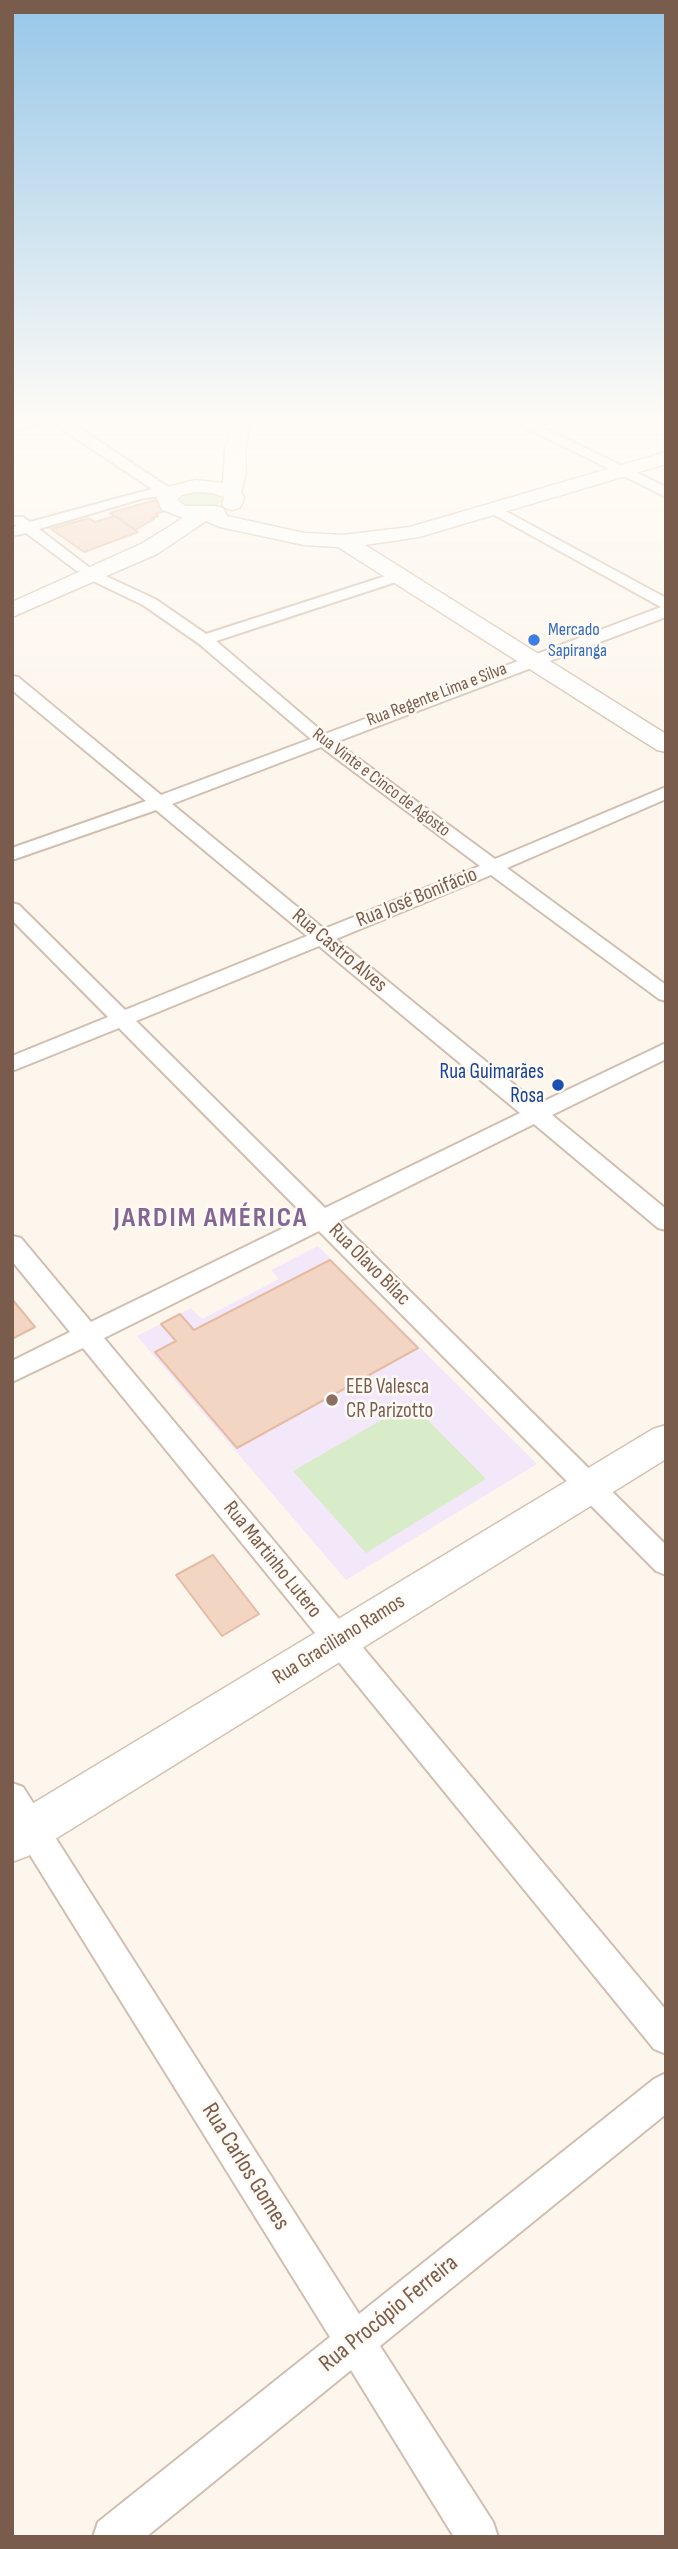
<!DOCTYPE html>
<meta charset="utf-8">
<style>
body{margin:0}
#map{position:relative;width:678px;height:2549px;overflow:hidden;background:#fdf6ec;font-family:"Sofia Sans Condensed",sans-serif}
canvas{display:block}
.frame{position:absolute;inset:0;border:14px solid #7a5c4d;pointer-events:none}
</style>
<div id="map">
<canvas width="678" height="2549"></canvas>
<div class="frame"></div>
</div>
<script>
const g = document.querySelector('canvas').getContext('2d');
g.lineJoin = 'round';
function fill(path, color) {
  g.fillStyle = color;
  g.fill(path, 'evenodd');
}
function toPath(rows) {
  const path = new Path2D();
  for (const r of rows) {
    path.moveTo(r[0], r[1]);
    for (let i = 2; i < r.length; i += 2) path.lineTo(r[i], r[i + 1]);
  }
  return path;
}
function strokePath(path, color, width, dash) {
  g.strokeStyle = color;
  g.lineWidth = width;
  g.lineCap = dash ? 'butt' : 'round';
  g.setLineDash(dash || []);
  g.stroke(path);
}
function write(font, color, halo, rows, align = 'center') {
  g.font = font + ' "Sofia Sans Condensed",sans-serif';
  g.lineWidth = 5;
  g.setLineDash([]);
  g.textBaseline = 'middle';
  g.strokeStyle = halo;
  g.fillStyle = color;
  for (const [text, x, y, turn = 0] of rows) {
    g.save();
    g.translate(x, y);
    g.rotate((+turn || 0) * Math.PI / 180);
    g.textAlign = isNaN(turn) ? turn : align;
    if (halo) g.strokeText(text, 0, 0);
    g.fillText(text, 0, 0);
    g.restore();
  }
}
fill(toPath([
 [318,1246,537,1464,346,1580,137,1336,191,1308,202,1319,279,1279,271,1270]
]), '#f3e8fa');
fill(toPath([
 [201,490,220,495,222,501,214,507,185,507,178,501,181,495],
 [411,1403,486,1479,366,1553,293,1471]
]), '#d8ecc9');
const building = toPath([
 [155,500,169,510,155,514,158,516,152,518,154,519,135,530,110,513,155,500],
 [115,516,138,532,84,552,51,529,89,518,95,522,115,516],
 [330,1260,418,1348,237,1448,155,1352,176,1341,161,1324,180,1314,194,1330,330,1260],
 [12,1299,35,1327,12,1339,12,1299],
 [213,1555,259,1614,222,1636,176,1575,213,1555]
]);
fill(building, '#f3d5c3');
strokePath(building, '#e6bba3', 2);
const street = toPath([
 [31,418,64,418,168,487,180,488,182,491,175,495,144,498,39,529,90,568,87,571,77,571,26,533,12,536,12,527,17,526,12,522,13,517,23,517,30,522,152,489,50,421,12,431,12,423,31,418],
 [506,418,523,418,666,487,666,497,506,418],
 [496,506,666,598,666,617,336,742,495,859,666,787,666,799,507,868,666,985,666,1001,659,999,491,875,336,939,538,1104,666,1043,666,1059,552,1115,666,1209,666,1230,658,1228,534,1124,339,1221,666,1545,666,1575,656,1571,319,1231,104,1338,666,2010,666,2054,654,2049,83,1348,12,1382,12,1361,70,1332,12,1261,12,1236,21,1238,91,1322,306,1217,119,1028,12,1071,12,1056,108,1017,12,920,12,903,19,905,125,1010,307,936,156,810,12,860,12,848,146,801,12,690,12,676,18,677,161,795,311,739,198,643,143,605,89,579,86,576,89,573,99,573,155,599,206,634,395,573,405,573,408,576,405,579,216,641,325,734,661,607,491,513,489,510,491,507,496,506],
 [321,747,480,866,324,929,172,804,321,747],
 [319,946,520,1113,325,1208,136,1021,319,946],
 [12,1783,23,1787,359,2314,654,2079,666,2073,666,2114,380,2346,493,2522,498,2537,454,2537,351,2370,146,2537,93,2537,98,2522,330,2337,12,1826,12,1783]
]);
const secondary = toPath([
 [233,418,251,418,245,450,246,472,241,493,244,497,242,504,239,508,232,510,225,508,222,504,224,497,213,493,195,492,182,495,178,499,179,502,186,506,216,506,223,508,227,516,304,533,343,535,410,527,666,452,666,464,419,537,365,545,666,734,666,752,657,750,338,547,304,545,220,527,206,521,157,554,12,617,12,602,141,544,183,518,163,510,160,506,157,498,168,487,195,480,223,483,225,450,233,418],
 [666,1425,666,1459,28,1856,12,1862,12,1816,653,1429,666,1425]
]);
strokePath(street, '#d1beb0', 4);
strokePath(secondary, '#d6c0b0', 3);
fill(street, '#fff');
fill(secondary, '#fff');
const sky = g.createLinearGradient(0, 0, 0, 775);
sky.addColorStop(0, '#97c7e8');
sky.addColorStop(0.54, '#fefbf6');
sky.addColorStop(1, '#fefbf600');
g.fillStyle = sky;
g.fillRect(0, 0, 678, 775);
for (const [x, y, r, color] of [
 [534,640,7,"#3f7fe0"],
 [558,1085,7,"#1a4fb4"],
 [332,1400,7,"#8d6e63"]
]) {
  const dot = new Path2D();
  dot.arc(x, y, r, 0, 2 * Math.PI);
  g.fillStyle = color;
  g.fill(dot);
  strokePath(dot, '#fffaf3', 2.5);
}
write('18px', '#366cbe', '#fffaf3', [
 ["Mercado",548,630],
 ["Sapiranga",548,651]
], 'left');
write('18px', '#7a5c4d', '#fffaf3', [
 ["Rua Regente Lima e Silva",437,695,-21],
 ["Rua Vinte e Cinco de Agosto",381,783,37]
]);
write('21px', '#7a5c4d', '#fffaf3', [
 ["Rua José Bonifácio",417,898,-22],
 ["Rua Castro Alves",339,951,40],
 ["Rua Olavo Bilac",369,1265,45],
 ["Rua Martinho Lutero",272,1560,51],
 ["Rua Graciliano Ramos",339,1640,-32]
]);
write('21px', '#164399', '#fffaf3', [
 ["Rua Guimarães",544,1073],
 ["Rosa",544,1097]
], 'right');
write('21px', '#785e54', '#fffaf3', [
 ["EEB Valesca",346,1388],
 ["CR Parizotto",346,1412]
], 'left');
write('24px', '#7a5c4d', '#fffaf3', [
 ["Rua Carlos Gomes",245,2167,58],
 ["Rua Procópio Ferreira",389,2314,-39]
]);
g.letterSpacing = '2px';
write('bold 28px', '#846695', '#fffaf3', [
 ["JARDIM AMÉRICA",211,1219]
]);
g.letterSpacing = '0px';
</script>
